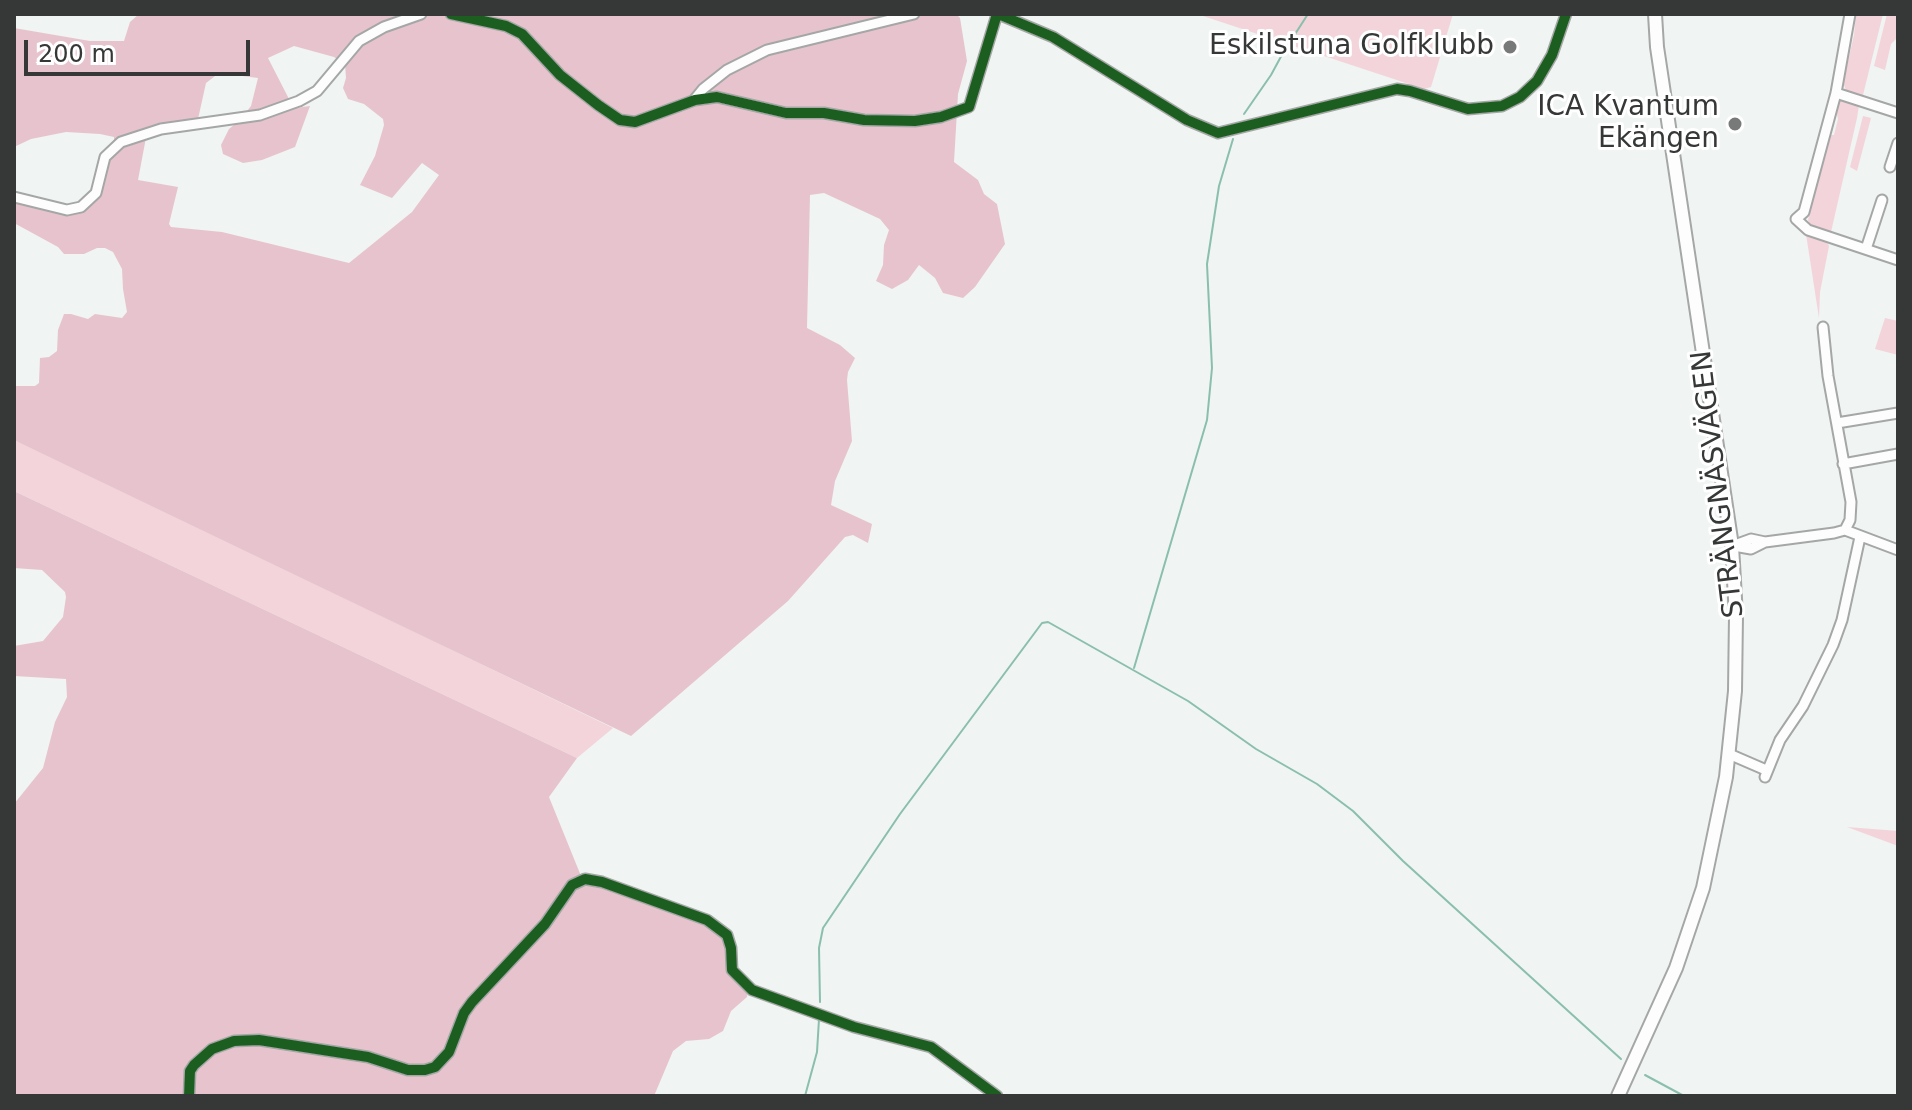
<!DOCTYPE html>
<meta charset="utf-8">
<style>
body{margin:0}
#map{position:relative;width:1912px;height:1110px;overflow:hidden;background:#f0f4f2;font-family:"DejaVu Sans",sans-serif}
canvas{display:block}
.frame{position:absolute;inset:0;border:16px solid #363837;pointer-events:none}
.scale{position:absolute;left:24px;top:40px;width:226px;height:36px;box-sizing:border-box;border:4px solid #363837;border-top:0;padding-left:10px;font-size:24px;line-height:28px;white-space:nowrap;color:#363837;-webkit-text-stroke:6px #fff;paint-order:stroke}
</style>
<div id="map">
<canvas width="1912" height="1110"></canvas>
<div class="frame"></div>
<div class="scale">200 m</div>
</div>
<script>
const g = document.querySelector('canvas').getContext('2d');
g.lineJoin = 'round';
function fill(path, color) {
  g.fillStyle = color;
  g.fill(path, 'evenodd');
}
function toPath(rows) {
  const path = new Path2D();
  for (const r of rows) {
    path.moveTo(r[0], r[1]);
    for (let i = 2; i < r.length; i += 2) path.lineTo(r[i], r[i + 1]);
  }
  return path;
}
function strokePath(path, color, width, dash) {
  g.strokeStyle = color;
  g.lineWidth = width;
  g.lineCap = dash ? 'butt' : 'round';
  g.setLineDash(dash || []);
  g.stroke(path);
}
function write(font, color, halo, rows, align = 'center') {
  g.font = font + ' "DejaVu Sans",sans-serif';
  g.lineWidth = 6;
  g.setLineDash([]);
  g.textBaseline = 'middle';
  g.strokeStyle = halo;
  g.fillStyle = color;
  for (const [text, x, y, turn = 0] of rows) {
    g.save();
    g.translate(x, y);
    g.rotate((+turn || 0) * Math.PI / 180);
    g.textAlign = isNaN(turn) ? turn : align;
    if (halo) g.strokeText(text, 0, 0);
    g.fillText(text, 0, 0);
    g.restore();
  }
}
fill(toPath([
 [1197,14,1453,14,1431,87,1424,89],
 [1856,14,1883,14,1863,95,1860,95,1846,90,1843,83,1854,35],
 [1887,14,1898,14,1898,37,1891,44,1885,70,1874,66],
 [1847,100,1859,105,1857,118,1831,232,1825,232,1810,226,1808,220,1825,155,1831,135,1834,135,1838,119,1836,110,1840,101],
 [1863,116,1871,118,1857,171,1850,167],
 [1806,234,1827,242,1829,246,1820,292,1819,318],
 [1885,318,1898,321,1898,355,1875,349],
 [14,440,52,456,613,728,577,758,14,491],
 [1847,827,1898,831,1898,846,1890,843]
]), '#f3d4db');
fill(toPath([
 [139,14,956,14,960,18,967,61,958,94,954,162,978,180,984,194,997,204,1005,244,975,287,963,298,943,293,935,278,919,265,908,280,892,289,876,281,883,265,884,245,889,230,880,219,824,193,810,195,807,328,840,345,855,358,848,372,847,380,852,441,835,481,831,505,872,524,868,543,853,535,845,537,788,601,631,736,14,440,14,386,35,386,39,383,40,358,49,357,57,351,58,330,64,314,71,314,88,319,95,314,122,318,127,312,123,289,122,269,113,252,105,248,97,248,84,254,64,254,58,247,14,223,14,194,68,205,86,200,94,186,98,165,105,149,114,140,114,137,100,134,66,132,31,139,14,147,14,28,90,41,124,41,130,22],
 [294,46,334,57,345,64,346,78,343,88,348,99,364,104,383,119,384,125,375,156,360,185,392,198,422,163,439,175,412,212,349,263,222,232,171,227,169,224,178,187,138,180,148,127,198,119,206,83,219,73,258,78,251,106,243,116,294,101,289,99,268,58],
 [310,106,295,147,262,160,243,163,223,154,221,145,229,129,236,123,287,109],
 [14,491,577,758,549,797,581,876,575,879,544,921,466,1004,449,1048,433,1064,423,1068,400,1065,370,1053,248,1036,237,1037,199,1055,187,1096,14,1096,14,804,43,768,55,722,67,697,66,679,14,676,14,646,43,641,63,617,66,597,65,592,42,570,14,568],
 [587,881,698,918,726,937,729,967,748,990,747,997,731,1011,723,1031,709,1039,686,1041,673,1051,654,1096,190,1096,194,1071,202,1058,237,1041,325,1050,398,1068,435,1068,470,1007,550,924,579,884]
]), '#e7c4cd');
strokePath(toPath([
 [1288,45,1308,14],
 [1244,114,1271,75,1284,51],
 [1134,668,1207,420,1212,368,1207,264,1219,186,1233,139],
 [820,1002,819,948,823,928,900,814,1042,623,1048,622,1188,701,1256,749,1317,784,1353,811,1403,861,1621,1059],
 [1645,1075,1684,1096],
 [805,1096,817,1052,819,1019]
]), '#8abfad', 2);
const street = toPath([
 [451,14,506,26,522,34,560,75,598,105,620,120,635,122,695,100,717,97,786,113,824,113,864,120,915,121,941,117,969,107,997,14],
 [998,14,1053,37,1187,120,1218,133,1397,89,1410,91,1468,109,1502,106,1520,97,1537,81,1552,55,1566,14],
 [1850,14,1836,93,1804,212,1796,219,1808,230,1898,260],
 [1836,93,1898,113],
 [694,100,703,89,727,70,767,50,914,14],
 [1890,167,1898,143],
 [14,197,67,210,81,207,96,193,105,157,121,142,161,129,260,115,299,101,317,91,359,41,384,27,421,14],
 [1866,249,1882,200],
 [1837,423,1898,413],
 [1843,464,1898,454],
 [1845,530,1898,550],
 [1732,546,1751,539,1765,542,1834,533,1845,530,1850,520,1851,502,1828,376,1823,327],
 [1734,546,1751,549,1765,542],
 [1729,754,1766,770],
 [1765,777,1780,740,1803,706,1833,645,1842,620,1860,537],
 [189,1096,190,1071,194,1065,212,1049,234,1041,259,1040,368,1057,408,1070,425,1070,435,1067,449,1052,464,1013,472,1002,545,924,572,885,585,879,602,882,707,920,727,935,731,948,732,970,752,990,854,1027,931,1047,997,1096]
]);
const secondary = toPath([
 [1618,1096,1676,968,1703,888,1726,777,1735,691,1736,616,1732,546,1657,47,1655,14]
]);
strokePath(street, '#a5a7a6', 13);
strokePath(secondary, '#a5a7a6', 16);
strokePath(street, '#fdfdfd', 9);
strokePath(secondary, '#fdfdfd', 12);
strokePath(toPath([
 [451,14,506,26,522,34,560,75,598,105,620,120,635,122,695,100,717,97,786,113,824,113,864,120,915,121,941,117,969,107,997,14],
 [998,14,1053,37,1187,120,1218,133,1397,89,1410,91,1468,109,1502,106,1520,97,1537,81,1552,55,1566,14],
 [189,1096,190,1071,194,1065,212,1049,234,1041,259,1040,368,1057,408,1070,425,1070,435,1067,449,1052,464,1013,472,1002,545,924,572,885,585,879,602,882,707,920,727,935,731,948,732,970,752,990,854,1027,931,1047,997,1096]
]), '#1b5e20', 10);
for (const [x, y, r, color] of [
 [1510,47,8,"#777a78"],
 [1735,124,8,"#777a78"]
]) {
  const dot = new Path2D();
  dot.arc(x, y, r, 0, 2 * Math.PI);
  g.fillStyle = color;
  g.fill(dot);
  strokePath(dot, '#fff', 3);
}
write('28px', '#363837', '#fff', [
 ["Eskilstuna Golfklubb",1494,47],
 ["ICA Kvantum",1719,108],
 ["Ekängen",1719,140]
], 'right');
write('28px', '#363837', '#fff', [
 ["STRÄNGNÄSVÄGEN",1719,484,-97]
]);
</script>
